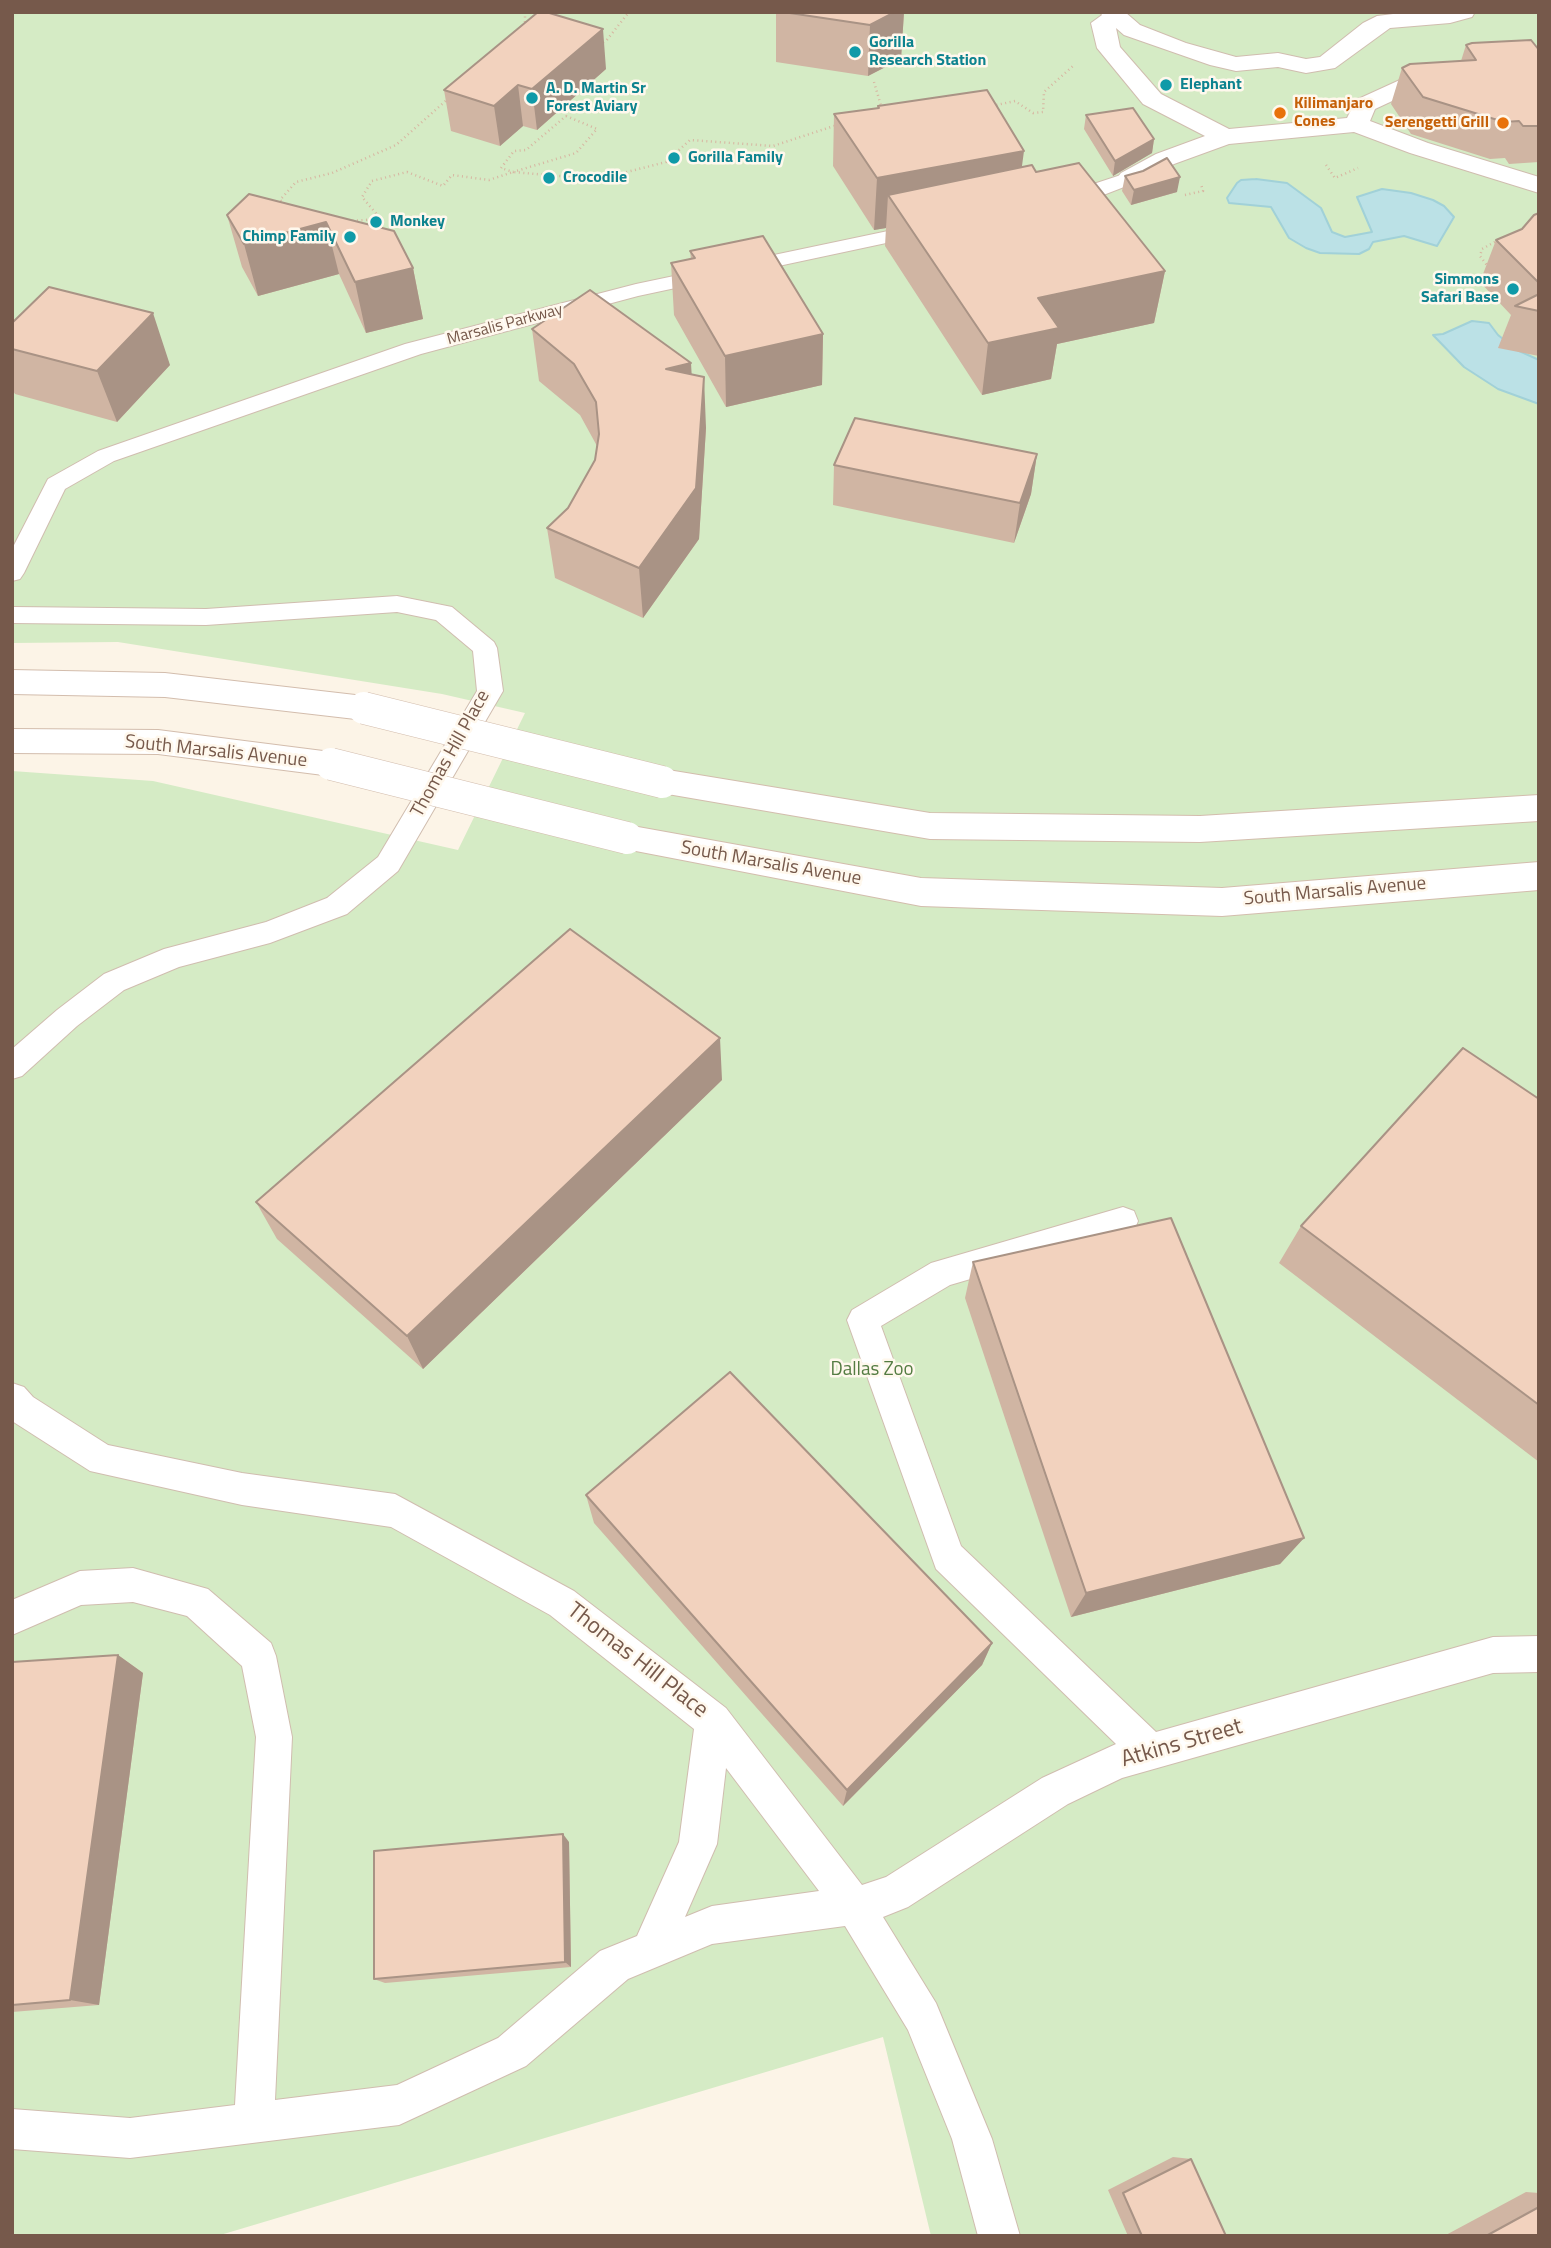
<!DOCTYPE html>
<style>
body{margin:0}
#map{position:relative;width:1551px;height:2248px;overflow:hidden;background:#fcf4e7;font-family:"Titillium Web",sans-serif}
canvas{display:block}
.frame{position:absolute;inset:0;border:14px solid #76594b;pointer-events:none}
</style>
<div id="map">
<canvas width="1551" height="2248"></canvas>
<div class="frame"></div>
</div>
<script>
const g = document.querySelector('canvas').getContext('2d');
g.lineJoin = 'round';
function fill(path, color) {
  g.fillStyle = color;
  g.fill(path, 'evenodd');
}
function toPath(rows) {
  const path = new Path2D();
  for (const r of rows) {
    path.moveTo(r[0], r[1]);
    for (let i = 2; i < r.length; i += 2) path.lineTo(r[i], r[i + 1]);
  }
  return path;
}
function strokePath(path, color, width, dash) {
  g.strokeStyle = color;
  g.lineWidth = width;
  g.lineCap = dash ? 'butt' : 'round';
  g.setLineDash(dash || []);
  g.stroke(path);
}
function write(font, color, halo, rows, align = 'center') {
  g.font = font + ' "Titillium Web",sans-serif';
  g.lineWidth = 5;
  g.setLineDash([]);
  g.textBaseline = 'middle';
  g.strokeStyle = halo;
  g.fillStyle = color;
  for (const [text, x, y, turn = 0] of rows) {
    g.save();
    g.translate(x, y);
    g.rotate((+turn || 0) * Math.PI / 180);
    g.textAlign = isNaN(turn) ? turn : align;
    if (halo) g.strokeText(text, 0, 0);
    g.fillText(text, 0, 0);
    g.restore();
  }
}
fill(toPath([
 [12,12,1539,12,1539,2236,931,2236,883,2037,217,2236,12,2236,12,771,153,781,458,850,525,713,442,694,118,642,12,643]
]), '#d5ebc5');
const water = toPath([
 [1256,179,1287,183,1321,208,1332,232,1345,237,1372,232,1357,197,1382,189,1411,193,1433,200,1444,206,1454,217,1437,246,1404,236,1373,242,1369,249,1359,254,1320,253,1306,248,1289,238,1271,207,1229,203,1227,198,1237,183,1241,180,1256,179],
 [1472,321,1489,323,1498,335,1517,350,1539,360,1539,404,1498,389,1464,367,1433,335,1443,334,1472,321]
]);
fill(water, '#bbe1e6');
strokePath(water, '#a1d1d8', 2);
const service = toPath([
 [1130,172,1140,178,1137,182,1093,199,1061,207,1054,205,1051,201,1054,197,1130,172],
 [926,223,933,225,936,229,933,233,638,296,421,354,114,461,65,489,24,573,20,579,12,581,12,549,48,479,98,451,405,344,636,284,926,223],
 [397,596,452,607,494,642,497,648,503,691,398,871,347,914,270,943,179,967,124,990,77,1026,22,1076,12,1079,12,1049,57,1010,104,974,164,949,266,922,327,898,378,857,477,691,473,651,436,620,397,612,206,625,12,623,12,607,206,609,397,596],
 [1123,1207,1134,1211,1138,1221,1134,1231,950,1285,881,1326,961,1546,1156,1732,1493,1637,1539,1636,1539,1672,1493,1673,1122,1778,1068,1804,908,1907,883,1917,936,2003,992,2139,1020,2236,978,2236,952,2139,908,2030,845,1926,712,1944,628,1979,526,2066,399,2125,130,2158,12,2149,12,2109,130,2118,235,2105,256,1737,242,1666,187,1616,133,1602,81,1605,12,1635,12,1600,80,1571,133,1568,208,1589,271,1643,276,1656,292,1737,275,2100,397,2085,498,2038,600,1951,637,1936,679,1842,694,1729,550,1615,391,1527,242,1505,90,1471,12,1421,12,1383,24,1387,33,1397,108,1445,242,1473,395,1494,574,1591,726,1708,862,1885,886,1877,1042,1778,1116,1744,936,1569,847,1320,852,1310,931,1263,1123,1207],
 [726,1768,819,1891,712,1906,685,1917,717,1844,726,1768]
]);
const pedestrian = toPath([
 [1100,12,1125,12,1140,25,1186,43,1236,57,1278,53,1306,59,1320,57,1363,23,1377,16,1409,12,1475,12,1472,17,1450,23,1390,28,1335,68,1306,73,1278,67,1236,71,1210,65,1124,35,1116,28,1120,47,1161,94,1229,129,1347,118,1356,100,1402,79,1418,79,1422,84,1418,89,1375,109,1370,121,1428,143,1539,177,1539,193,1410,153,1354,132,1229,144,1174,164,1139,183,1130,186,1121,183,1117,178,1121,173,1156,154,1205,136,1143,104,1097,48,1091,23,1102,15,1100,12]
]);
const secondary = toPath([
 [12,670,165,673,364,696,376,700,380,708,376,716,364,720,165,697,12,694,12,670],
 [12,729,158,730,331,752,343,755,348,764,343,773,331,776,158,754,12,753,12,729],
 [662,769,930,813,1200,816,1539,795,1539,821,1200,842,930,839,650,791,645,782,650,773,662,769],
 [627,825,921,878,1222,888,1539,862,1539,890,1222,916,921,906,615,847,610,838,615,829,627,825]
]);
strokePath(service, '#d0bdaf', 2);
strokePath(pedestrian, '#d0bdaf', 2);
strokePath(secondary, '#d3bdad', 2);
strokePath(toPath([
 [525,12,525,29],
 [599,44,606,41,629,12],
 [874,82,882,109],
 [992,106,1015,101,1033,113,1043,112,1044,92,1073,66],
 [566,116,597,129,576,153,513,172,501,168,514,151,526,150,566,116],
 [1326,165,1335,178,1358,168],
 [1185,195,1203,191,1201,184],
 [288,207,280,200,296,182,332,173,396,145,449,98],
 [348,221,381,219,362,197,372,181,407,172,443,186,452,175,489,180,513,172,582,178,623,173,666,162,690,140,773,146,837,125],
 [1489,268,1480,256,1482,249,1500,239]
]), '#d7b5a1', 2.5, [1, 3.5]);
fill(service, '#fff');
fill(pedestrian, '#fff');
fill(secondary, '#fff');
const secondaryBridge = toPath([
 [364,708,662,782],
 [331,764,627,838]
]);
strokePath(secondaryBridge, '#d3bdad', 33, []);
strokePath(secondaryBridge, '#fff', 32);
fill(toPath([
 [776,12,904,12,901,59,868,76,776,62],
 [1466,45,1539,50,1539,162,1509,164,1505,158,1490,159,1411,134,1391,104,1402,68,1461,61],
 [606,69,537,130,523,126,500,146,451,131,444,90],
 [878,106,1022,167,1036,172,1165,271,1154,323,1057,344,1051,379,982,395,885,246,886,228,874,230,833,166,834,114,878,108],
 [1086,115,1154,139,1152,153,1113,176,1084,129],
 [1125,176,1177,192,1131,205,1122,191],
 [1539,213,1539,356,1498,348,1511,315,1480,282,1496,240,1522,229],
 [227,215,394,231,413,268,423,319,366,333,339,274,258,296,242,267],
 [690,251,823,334,822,385,726,407,674,315,671,263,691,259],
 [12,323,170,365,117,422,15,394,12,389],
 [532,329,692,374,706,428,699,539,643,618,555,578,547,528,568,508,595,460,597,446,580,415,539,381],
 [1037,454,1031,494,1014,543,833,505,834,465],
 [722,1080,423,1369,277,1239,256,1202],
 [1539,1099,1539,1462,1279,1263,1301,1226],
 [973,1262,1304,1538,1280,1564,1071,1617,965,1298],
 [586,1495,992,1643,982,1665,843,1806,594,1523],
 [118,1655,143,1673,99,2005,12,2012,12,1662],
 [569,1842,571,1967,385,1983,374,1979],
 [1173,2157,1191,2159,1226,2236,1128,2236,1108,2190],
 [1526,2192,1539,2193,1539,2236,1444,2236]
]), '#d0b5a3');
fill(toPath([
 [895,12,904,12,901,59,868,76,870,25],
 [603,29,606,69,537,130,532,89],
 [518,85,523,126,500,146,494,106],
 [1154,139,1152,153,1113,176,1115,161],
 [1024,151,1017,203,888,195,886,228,874,230,877,178],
 [1180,177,1177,192,1131,205,1134,190],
 [326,222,339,274,258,296,244,244],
 [413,268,423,319,366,333,355,282],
 [1165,271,1154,323,1057,344,1051,379,982,395,988,343,1038,298],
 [153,313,170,365,117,422,97,371],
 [823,334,822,385,726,407,725,356],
 [691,363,694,415,666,369],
 [704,377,706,428,699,539,643,618,639,568],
 [1037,454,1031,494,1014,543,1020,503],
 [720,1038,722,1080,423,1369,407,1336],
 [1304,1538,1280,1564,1071,1617,1086,1593],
 [992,1643,982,1665,843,1806,847,1790],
 [118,1655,143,1673,99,2005,70,2000],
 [563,1834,569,1842,571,1967,565,1962]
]), '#a99385');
const building = toPath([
 [538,12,546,12,603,29,532,89,518,85,494,106,444,90,538,12],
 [783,12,895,12,870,25,783,12],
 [1531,40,1539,50,1539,126,1523,126,1519,121,1504,122,1423,97,1402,68,1410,64,1476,60,1466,45,1472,43,1531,40],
 [987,90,1024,151,877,178,834,114,879,108,878,106,987,90],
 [1133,108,1154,139,1115,161,1086,115,1133,108],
 [1167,158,1180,177,1134,190,1125,176,1143,171,1167,158],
 [1079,163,1165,271,1038,298,1059,328,988,343,888,195,1032,165,1036,172,1079,163],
 [249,194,394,231,413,268,355,282,326,222,244,244,227,215,249,194],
 [1539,213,1539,283,1496,240,1522,229,1534,215,1539,213],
 [763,236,823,334,725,356,671,263,695,258,690,251,763,236],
 [49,287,153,313,97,371,12,349,12,323,49,287],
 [590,290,691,363,666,369,704,377,696,488,639,568,547,528,568,508,595,460,599,434,596,402,574,364,532,329,590,290],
 [1539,294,1539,311,1515,306,1539,294],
 [855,418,1037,454,1020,503,834,465,855,418],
 [570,929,720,1038,407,1336,256,1202,570,929],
 [1463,1048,1539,1099,1539,1405,1301,1226,1463,1048],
 [1171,1218,1304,1538,1086,1593,973,1262,1171,1218],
 [730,1372,992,1643,847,1790,586,1495,730,1372],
 [118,1655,70,2000,12,2005,12,1662,118,1655],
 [563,1834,565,1962,374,1979,374,1851,563,1834],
 [1191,2159,1226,2236,1142,2236,1123,2193,1191,2159],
 [1539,2207,1539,2236,1486,2236,1539,2207]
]);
fill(building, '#f2d2be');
strokePath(building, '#a99385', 2);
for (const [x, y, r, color] of [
 [855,52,7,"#0f9aa8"],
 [1166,85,7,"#0f9aa8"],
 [532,98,7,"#0f9aa8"],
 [1280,113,7,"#e8710a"],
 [1503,123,7,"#e8710a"],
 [674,158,7,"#0f9aa8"],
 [549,178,7,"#0f9aa8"],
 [376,222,7,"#0f9aa8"],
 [350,237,7,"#0f9aa8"],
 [1513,289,7,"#0f9aa8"]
]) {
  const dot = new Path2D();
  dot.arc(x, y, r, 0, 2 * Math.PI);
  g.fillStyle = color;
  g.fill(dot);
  strokePath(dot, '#fff8ed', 2.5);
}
write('bold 16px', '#0d838f', '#fff8ed', [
 ["Gorilla",869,43],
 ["Research Station",869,61],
 ["Elephant",1180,85],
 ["A. D. Martin Sr",546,89],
 ["Forest Aviary",546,107],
 ["Gorilla Family",688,158],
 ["Crocodile",563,178],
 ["Monkey",390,222],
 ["Chimp Family",336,237,"right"],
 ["Simmons",1499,280,"right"],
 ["Safari Base",1499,298,"right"]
], 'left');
write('bold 16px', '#c56008', '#fff8ed', [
 ["Kilimanjaro",1294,104],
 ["Cones",1294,122],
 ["Serengetti Grill",1489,123,"right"]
], 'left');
write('16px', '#76594b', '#fff8ed', [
 ["Marsalis Parkway",505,325,-15]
]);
write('19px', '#76594b', '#fff8ed', [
 ["South Marsalis Avenue",216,752,6],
 ["Thomas Hill Place",451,754,-61],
 ["South Marsalis Avenue",771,864,10],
 ["South Marsalis Avenue",1335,892,-5]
]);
write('19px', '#547c42', '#fff8ed', [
 ["Dallas Zoo",872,1370]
]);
write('23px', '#76594b', '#fff8ed', [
 ["Thomas Hill Place",637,1661,38],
 ["Atkins Street",1182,1744,-16]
]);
</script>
